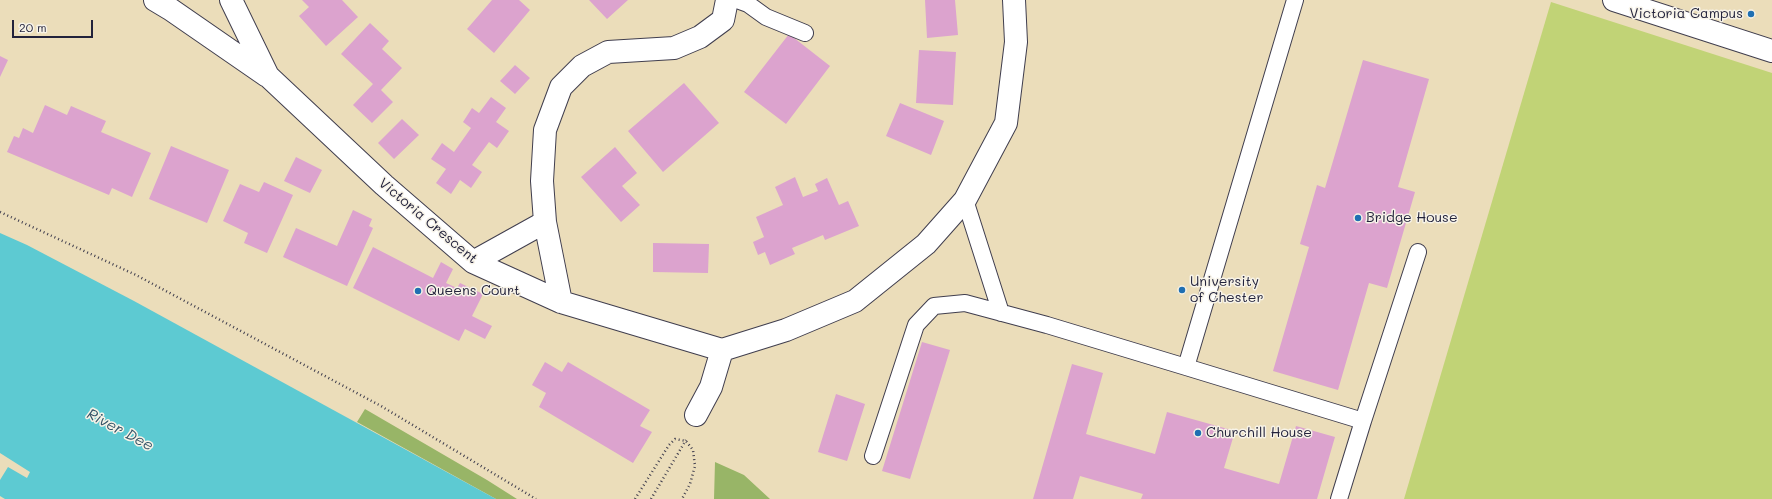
<!DOCTYPE html>
<style>
body{margin:0}
#map{position:relative;width:1772px;height:499px;overflow:hidden;background:#ebddba;font-family:Mali,sans-serif}
canvas{display:block}
.scale{position:absolute;left:12px;top:20px;width:81px;height:18px;box-sizing:border-box;border:2px solid #22223b;border-top:0;padding-left:5px;font-size:12px;line-height:14px;white-space:nowrap;color:#22223b;-webkit-text-stroke:3px #f7f3e8;paint-order:stroke}
</style>
<div id="map">
<canvas width="1772" height="499"></canvas>
<div class="scale">20 m</div>
</div>
<script>
const g = document.querySelector('canvas').getContext('2d');
g.lineJoin = 'round';
function fill(path, color) {
  g.fillStyle = color;
  g.fill(path, 'evenodd');
}
function toPath(rows) {
  const path = new Path2D();
  for (const r of rows) {
    path.moveTo(r[0], r[1]);
    for (let i = 2; i < r.length; i += 2) path.lineTo(r[i], r[i + 1]);
  }
  return path;
}
function strokePath(path, color, width, dash) {
  g.strokeStyle = color;
  g.lineWidth = width;
  g.lineCap = dash ? 'butt' : 'round';
  g.setLineDash(dash || []);
  g.stroke(path);
}
function write(font, color, halo, rows, align = 'center') {
  g.font = font + ' Mali,sans-serif';
  g.lineWidth = 3;
  g.setLineDash([]);
  g.textBaseline = 'middle';
  g.strokeStyle = halo;
  g.fillStyle = color;
  for (const [text, x, y, turn = 0] of rows) {
    g.save();
    g.translate(x, y);
    g.rotate((+turn || 0) * Math.PI / 180);
    g.textAlign = isNaN(turn) ? turn : align;
    if (halo) g.strokeText(text, 0, 0);
    g.fillText(text, 0, 0);
    g.restore();
  }
}
fill(toPath([
 [1551,2,1772,73,1772,499,1404,499]
]), '#c1d376');
fill(toPath([
 [365,409,487,480,517,499,496,499,357,422],
 [715,462,744,475,770,499,714,499]
]), '#98b567');
fill(toPath([
 [0,233,27,245,134,301,496,499,5,499,0,496]
]), '#5dcad2');
fill(toPath([
 [0,453,30,472,27,478,8,467,0,480]
]), '#ebddba');
fill(toPath([
 [302,0,342,0,358,17,326,46,299,16,309,7],
 [492,0,519,0,530,10,494,53,467,29],
 [589,0,628,0,607,19],
 [925,0,955,0,958,35,927,38],
 [370,23,389,41,382,49,402,68,381,90,393,102,372,123,353,105,373,84,341,54],
 [789,34,830,66,786,124,744,92],
 [919,50,956,52,953,105,916,103],
 [0,56,8,60,0,77],
 [1363,60,1429,79,1398,187,1415,192,1387,288,1369,283,1338,390,1273,371,1309,247,1300,244,1317,185,1325,188],
 [515,65,530,78,515,94,500,81],
 [684,83,719,123,663,172,628,131],
 [491,97,506,108,496,122,509,131,497,148,489,142,472,165,482,172,471,188,460,180,451,194,436,183,446,169,431,159,442,143,454,152,471,128,463,122,472,108,479,113],
 [900,103,944,121,931,155,886,136],
 [45,105,67,115,71,106,106,121,101,132,151,153,132,197,112,188,109,195,7,152,14,136,19,138,23,128,33,133],
 [402,119,419,135,394,159,378,143],
 [171,146,229,170,207,223,149,199],
 [615,147,637,173,622,186,640,205,621,222,581,177],
 [296,157,322,170,310,193,284,181],
 [795,177,803,197,818,191,815,184,827,178,839,205,848,201,859,226,825,240,823,235,809,241,792,248,795,254,770,265,765,252,758,255,753,242,764,237,756,217,783,205,775,187],
 [264,182,293,195,267,253,244,243,248,233,223,221,240,184,259,192],
 [353,210,372,219,369,226,373,228,347,286,283,257,296,228,337,246],
 [653,243,709,244,708,273,653,272],
 [373,247,433,278,441,262,453,269,446,283,457,288,460,283,483,294,472,316,492,326,485,339,465,329,459,341,353,288],
 [922,342,950,350,910,479,882,471],
 [545,362,562,372,568,362,650,410,640,426,652,432,633,463,539,407,546,393,532,385],
 [1072,364,1103,373,1086,434,1155,454,1167,412,1235,431,1224,468,1279,484,1296,426,1335,437,1317,499,1141,499,1143,494,1080,476,1073,499,1033,499],
 [836,394,865,404,847,461,818,452]
]), '#dca3ce');
const service = toPath([
 [737,0,748,4,766,17,805,33],
 [1295,0,1186,367,1363,421,1418,252],
 [965,200,1001,313],
 [873,456,916,325,934,306,965,303,1047,325,1186,367],
 [1339,499,1363,421]
]);
const minor = toPath([
 [155,0,170,9,267,76],
 [231,0,268,76,384,185,473,262,561,302,722,350,786,330,855,301,926,244,965,200,1006,123,1016,42,1014,0],
 [1614,0,1772,51],
 [473,262,545,222],
 [561,302,545,222,542,181,545,130,561,87,582,66,608,52,674,48,700,37,723,20,727,0],
 [696,415,711,387,722,350]
]);
strokePath(service, '#403e4e', 18);
strokePath(minor, '#403e4e', 24);
strokePath(toPath([
 [0,212,136,275,381,406,536,499],
 [635,499,669,445,675,439,686,441,693,450,695,466,690,484,682,499],
 [651,499,686,440]
]), '#403e4e', 2.5, [1, 3]);
strokePath(service, '#fff', 16);
strokePath(minor, '#fff', 22);
for (const [x, y, r, color] of [
 [1751,14,4,"#1f6fb2"],
 [1358,218,4,"#1f6fb2"],
 [1182,290,4,"#1f6fb2"],
 [418,291,4,"#1f6fb2"],
 [1198,433,4,"#1f6fb2"]
]) {
  const dot = new Path2D();
  dot.arc(x, y, r, 0, 2 * Math.PI);
  g.fillStyle = color;
  g.fill(dot);
  strokePath(dot, '#f7f3e8', 1.5);
}
write('14px', '#22223b', '#f7f3e8', [
 ["Victoria Campus",1743,14,"right"],
 ["Bridge House",1366,218],
 ["University",1190,282],
 ["of Chester",1190,298],
 ["Queens Court",426,291],
 ["Churchill House",1206,433]
], 'left');
write('14px', '#22223b', '#f7f3e8', [
 ["Victoria Crescent",428,221,40]
]);
write('italic 15px', '#345468', '#f7f3e8', [
 ["River Dee",120,430,28]
]);
</script>
